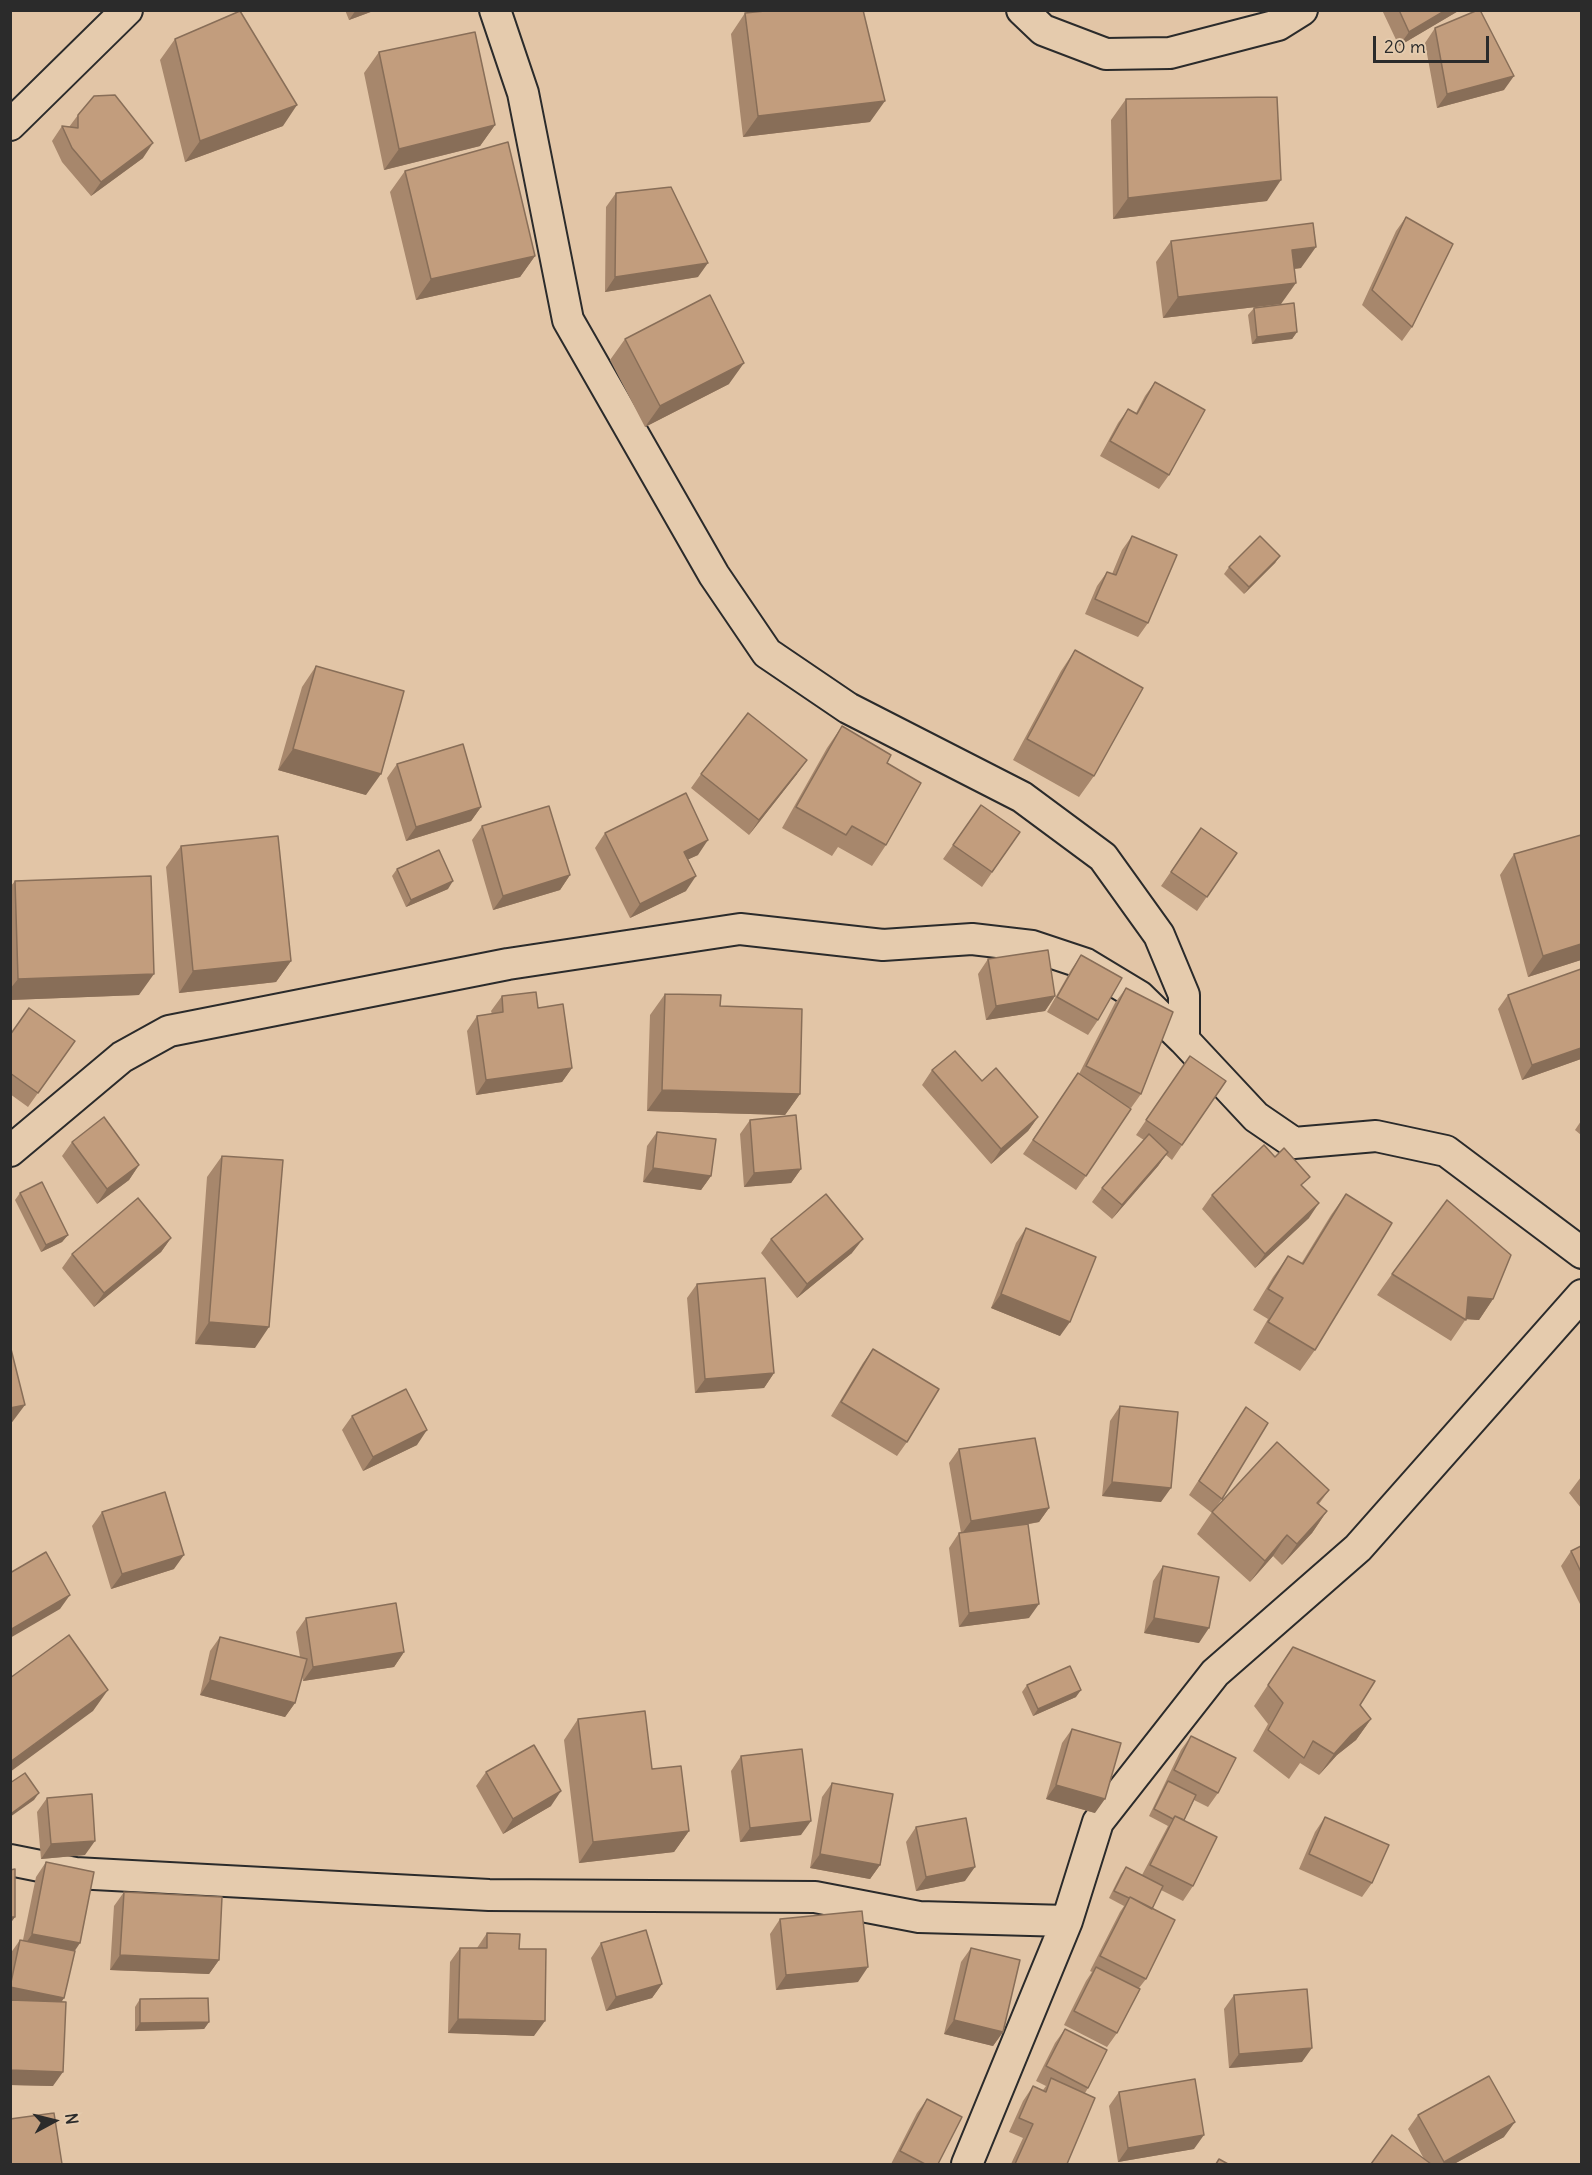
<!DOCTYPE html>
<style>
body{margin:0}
#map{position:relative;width:1592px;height:2175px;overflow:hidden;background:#e2c5a6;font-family:Delius,sans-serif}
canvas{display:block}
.frame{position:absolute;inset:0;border:12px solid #2b2b2b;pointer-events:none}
.north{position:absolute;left:24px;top:2091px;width:60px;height:60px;-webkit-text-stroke:4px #e5cbad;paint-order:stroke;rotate:83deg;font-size:16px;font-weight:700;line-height:24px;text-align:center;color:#2b2b2b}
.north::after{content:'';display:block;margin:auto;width:21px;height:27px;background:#2b2b2b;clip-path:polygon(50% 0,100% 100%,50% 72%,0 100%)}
.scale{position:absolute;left:1373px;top:36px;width:116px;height:27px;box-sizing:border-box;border:3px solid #2b2b2b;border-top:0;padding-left:8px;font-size:18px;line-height:21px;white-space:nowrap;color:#2b2b2b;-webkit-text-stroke:4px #e5cbad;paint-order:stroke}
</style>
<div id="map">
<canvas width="1592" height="2175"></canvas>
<div class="frame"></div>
<div class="north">N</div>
<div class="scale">20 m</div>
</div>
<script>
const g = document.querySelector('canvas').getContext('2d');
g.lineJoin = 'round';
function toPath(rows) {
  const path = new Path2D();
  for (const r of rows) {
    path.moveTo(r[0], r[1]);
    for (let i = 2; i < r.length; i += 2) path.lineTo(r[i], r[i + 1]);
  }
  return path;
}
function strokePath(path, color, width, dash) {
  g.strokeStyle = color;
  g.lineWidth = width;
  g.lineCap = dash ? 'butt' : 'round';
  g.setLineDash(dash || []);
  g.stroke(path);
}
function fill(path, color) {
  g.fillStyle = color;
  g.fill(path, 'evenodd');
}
const minor = toPath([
 [495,10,523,93,568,320,714,575,767,653,848,708,1022,797,1103,857,1159,935,1184,995,1184,1040],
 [1022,10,1043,30,1106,54,1170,53,1278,25,1302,10],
 [10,125,127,10],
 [10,1151,122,1057,169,1031,508,964,740,929,883,945,972,939,1032,946,1086,964,1139,996,1184,1040,1256,1117,1294,1143,1376,1136,1446,1151,1582,1253],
 [10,1860,75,1873,489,1895,815,1897,919,1917,1067,1921],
 [967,2164,1067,1921,1098,1822,1215,1673,1358,1548,1582,1295]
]);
strokePath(minor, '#2b2b2b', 34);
strokePath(minor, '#e5cbad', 30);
fill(toPath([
 [345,10,376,10,349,20],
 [1382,10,1460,10,1399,46],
 [745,13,870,122,743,137,731,34],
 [1435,28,1504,90,1437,108,1425,43],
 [175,39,283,126,185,162,160,60],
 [379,52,495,125,480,146,384,170,364,73],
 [1126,99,1267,201,1113,219,1111,120],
 [78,115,143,158,91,196,62,162,52,141,62,126,69,127],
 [405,171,535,256,520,277,416,300,390,192],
 [616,193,698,277,605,292,606,207],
 [1406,217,1412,327,1402,341,1362,305,1396,231],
 [1171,241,1301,268,1294,269,1281,304,1163,318,1156,262],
 [1254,308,1297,332,1292,339,1252,344,1248,315],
 [625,339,729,384,645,427,610,360],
 [1155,382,1169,475,1159,489,1100,456,1118,423,1128,409,1136,413,1145,396],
 [1132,536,1148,623,1138,637,1085,614,1097,586,1107,572,1112,574,1122,550],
 [1280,556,1275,563,1244,594,1224,574,1229,567],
 [1075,650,1094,776,1079,797,1013,760,1061,671],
 [316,666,366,795,278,770,302,687],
 [842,726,886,845,872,866,838,847,832,856,782,828,827,748],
 [397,764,481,807,471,821,406,841,387,778],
 [701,774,797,774,749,835,691,788],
 [981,805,1020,832,982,887,943,859],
 [482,826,570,875,560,890,493,910,472,840],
 [1201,828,1237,853,1197,911,1161,886],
 [605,833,698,855,688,859,686,891,630,918,595,848],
 [1581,835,1581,960,1528,977,1500,875,1514,854],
 [181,846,291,961,276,982,179,993,166,867],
 [397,869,448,889,406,907,392,876],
 [15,881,139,995,10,1000,10,887],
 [1081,955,1098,1020,1088,1035,1047,1012,1071,970],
 [988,959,1055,996,1045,1011,986,1020,978,974],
 [1126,988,1141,1094,1131,1108,1126,1106,1086,1176,1076,1190,1023,1154,1078,1073,1079,1074,1115,1003],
 [665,994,720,1006,800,1094,785,1115,647,1111,650,1015],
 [1508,995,1581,1059,1522,1080,1498,1009],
 [502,996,538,1008,572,1068,562,1082,476,1095,467,1031,477,1016,492,1014,491,1011],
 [10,1035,75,1041,28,1107,10,1094],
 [1190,1056,1226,1081,1172,1160,1166,1155,1158,1166,1112,1219,1092,1202,1102,1188,1144,1140,1136,1135],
 [932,1070,1038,1117,1028,1131,991,1164,922,1085],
 [750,1120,801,1169,791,1183,744,1187,740,1134],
 [1581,1121,1581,1135,1575,1130],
 [657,1132,711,1176,701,1190,643,1182,647,1146],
 [72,1142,139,1165,129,1180,97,1204,62,1156],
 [222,1156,255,1348,195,1344,207,1177],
 [1303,1187,1309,1218,1255,1268,1202,1209,1212,1195],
 [20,1193,68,1235,62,1242,41,1252,15,1200],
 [1346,1194,1315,1350,1300,1371,1254,1343,1268,1319,1253,1310,1273,1277,1288,1256,1301,1264,1331,1215],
 [1026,1228,1060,1336,991,1308,1016,1243],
 [171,1238,161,1252,94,1307,62,1268,72,1254],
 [771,1239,852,1253,797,1298,761,1253],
 [1392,1274,1493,1299,1479,1320,1466,1319,1451,1341,1377,1295],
 [697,1284,774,1373,764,1388,695,1393,687,1298],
 [873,1349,907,1442,897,1456,831,1416,863,1363],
 [1120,1406,1161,1502,1102,1496,1110,1421],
 [1246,1407,1222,1499,1212,1513,1189,1495],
 [352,1416,417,1445,363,1471,342,1430],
 [959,1449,1049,1508,1039,1522,1025,1525,1029,1618,959,1627,949,1548,959,1533,961,1533,949,1463],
 [1581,1477,1581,1508,1569,1493],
 [1329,1490,1319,1504,1327,1511,1312,1533,1282,1565,1273,1556,1250,1582,1197,1534,1212,1512],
 [102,1512,174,1569,111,1589,92,1526],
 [1581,1546,1581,1606,1561,1566,1571,1551],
 [1163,1566,1199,1643,1144,1633,1153,1581],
 [306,1618,404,1652,394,1667,303,1681,302,1675,295,1703,285,1717,200,1695,210,1651,220,1637,300,1657,296,1632],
 [1293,1647,1360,1705,1371,1719,1356,1740,1337,1755,1319,1775,1300,1763,1289,1779,1253,1751,1268,1724,1254,1706],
 [1027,1685,1076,1697,1033,1716,1022,1692],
 [578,1719,652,1769,689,1831,674,1852,579,1863,564,1740],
 [1072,1729,1095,1813,1046,1799,1062,1743],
 [1191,1736,1218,1793,1208,1807,1194,1800,1184,1820,1193,1886,1183,1901,1161,1890,1152,1909,1146,1979,1139,1988,1117,2033,1107,2047,1064,2025,1086,1981,1092,1972,1090,1971,1120,1912,1124,1906,1109,1898,1121,1874,1126,1867,1142,1875,1168,1826,1149,1816,1181,1750],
 [741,1756,801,1835,740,1842,731,1771],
 [486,1772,551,1806,503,1834,476,1786],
 [832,1783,880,1865,870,1879,810,1868,822,1797],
 [47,1798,85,1855,41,1859,37,1812],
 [1325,1817,1372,1883,1362,1897,1299,1869,1315,1832],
 [916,1827,965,1881,916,1891,906,1842],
 [46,1862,75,1951,64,1998,61,2002,53,2086,10,2085,10,1954,20,1940,23,1940,36,1877],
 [124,1892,219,1960,209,1974,110,1970,114,1906],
 [780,1919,858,1982,776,1990,770,1934],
 [487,1933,534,2036,448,2033,450,1962,460,1948,477,1948],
 [601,1943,662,1984,652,1998,606,2011,591,1958],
 [971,1948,1003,2032,993,2046,944,2034,961,1962],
 [1234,1995,1302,2062,1229,2068,1224,2009],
 [140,1999,209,2022,204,2029,135,2031,135,2007],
 [1065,2029,1088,2088,1085,2093,1067,2164,1011,2164,1023,2138,1009,2132,1023,2101,1033,2086,1043,2090,1046,2086,1036,2081,1055,2043],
 [1119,2092,1194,2149,1118,2162,1109,2106],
 [927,2099,938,2164,891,2164,917,2113],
 [1418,2115,1504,2137,1454,2164,1371,2164,1424,2159,1408,2129]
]), '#a7876c');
fill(toPath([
 [356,10,376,10,349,20],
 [1446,10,1460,10,1399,46,1409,32],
 [1514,76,1504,90,1437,108,1447,94],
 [885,101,870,122,743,137,758,116],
 [297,105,283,126,185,162,200,141],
 [495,125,480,146,384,170,399,149],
 [153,143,143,158,91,196,101,182],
 [1281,180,1267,201,1113,219,1128,198],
 [1316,247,1301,268,1277,271,1292,250],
 [535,256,520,277,416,300,431,279],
 [708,263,698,277,605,292,615,277],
 [1296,283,1281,304,1163,318,1178,297],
 [1297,332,1292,339,1252,344,1257,337],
 [744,363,729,384,645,427,660,406],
 [1280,556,1275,563,1244,594,1249,587],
 [293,749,381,774,366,795,278,770],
 [807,760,797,774,749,835,759,820],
 [481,807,471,821,406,841,416,827],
 [708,840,698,855,674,866,684,852],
 [570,875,560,890,493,910,503,896],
 [696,876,686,891,630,918,640,904],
 [453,881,448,889,406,907,411,900],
 [1581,944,1581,960,1528,977,1543,956],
 [291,961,276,982,179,993,193,971],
 [154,974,139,995,10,1000,10,989,18,979],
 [1055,996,1045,1011,986,1020,996,1006],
 [1581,1048,1581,1059,1522,1080,1532,1065],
 [572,1068,562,1082,476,1095,486,1080],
 [662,1090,800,1094,785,1115,647,1111],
 [1038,1117,1028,1131,991,1164,1001,1149],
 [1168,1152,1158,1166,1112,1219,1122,1205],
 [139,1165,129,1180,97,1204,107,1189],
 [653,1168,711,1176,701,1190,643,1182],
 [801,1169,791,1183,744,1187,754,1173],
 [1319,1203,1309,1218,1255,1268,1265,1254],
 [68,1235,62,1242,41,1252,46,1245],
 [171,1238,161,1252,94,1307,104,1293],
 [863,1239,852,1253,797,1298,807,1284],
 [1001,1294,1070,1322,1060,1336,991,1308],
 [1468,1297,1493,1299,1479,1320,1464,1319],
 [209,1322,269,1327,255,1348,195,1344],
 [774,1373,764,1388,695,1393,705,1379],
 [25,1405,10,1425,10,1408],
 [427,1430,417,1445,363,1471,373,1457],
 [1112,1482,1171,1488,1161,1502,1102,1496],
 [1049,1508,1039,1522,961,1535,971,1521],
 [1327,1511,1312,1533,1282,1565,1297,1544],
 [1287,1535,1273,1556,1250,1582,1265,1561],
 [184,1555,174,1569,111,1589,122,1574],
 [70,1595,60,1609,10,1638,10,1630],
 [1039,1604,1029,1618,959,1627,969,1613],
 [1154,1618,1209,1628,1199,1643,1144,1633],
 [404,1652,394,1667,303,1681,313,1667],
 [210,1680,295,1703,285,1717,200,1695],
 [108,1690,93,1711,10,1772,10,1762],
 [1081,1690,1076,1697,1033,1716,1038,1709],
 [1371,1719,1356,1740,1337,1755,1319,1775,1334,1754,1352,1734],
 [1056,1785,1105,1799,1095,1813,1046,1799],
 [561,1791,551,1806,503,1834,513,1819],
 [39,1793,34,1800,10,1817,12,1813],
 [811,1821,801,1835,740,1842,750,1828],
 [689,1831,674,1852,579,1863,593,1842],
 [95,1841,85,1855,41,1859,51,1844],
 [820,1854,880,1865,870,1879,810,1868],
 [975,1867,965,1881,916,1891,926,1877],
 [10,1917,15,1917,10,1924],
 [32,1934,80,1943,70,1958,22,1949],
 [120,1955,219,1960,209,1974,110,1970],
 [868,1967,858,1982,776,1990,786,1975],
 [662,1984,652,1998,606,2011,616,1997],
 [10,1987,64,1998,54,2013,10,2003],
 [458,2019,545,2021,534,2036,448,2033],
 [954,2020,1003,2032,993,2046,944,2034],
 [209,2022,204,2029,135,2031,140,2023],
 [1312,2048,1302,2062,1229,2068,1239,2054],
 [10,2070,63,2072,53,2086,10,2085],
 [1515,2122,1504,2137,1454,2164,1442,2164,1444,2162],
 [1204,2135,1194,2149,1118,2162,1128,2148]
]), '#886e58');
const building = toPath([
 [775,10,863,10,885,101,758,116,745,13,775,10],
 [1399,10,1446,10,1409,32,1399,10],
 [1478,10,1480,10,1514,76,1447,94,1435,28,1478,10],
 [240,11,297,105,200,141,175,39,240,11],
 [475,32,495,125,399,149,379,52,475,32],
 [115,95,153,143,101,182,72,148,62,126,78,128,78,115,94,96,115,95],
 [1277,97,1281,180,1128,198,1126,99,1277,97],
 [508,142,535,256,431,279,405,171,508,142],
 [671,187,708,263,615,277,616,193,671,187],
 [1406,217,1453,244,1412,327,1372,290,1406,217],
 [1313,223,1316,247,1292,250,1296,283,1178,297,1171,241,1313,223],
 [710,295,744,363,660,406,625,339,710,295],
 [1294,303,1297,332,1257,337,1254,308,1294,303],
 [1155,382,1205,410,1169,475,1110,441,1128,409,1137,414,1155,382],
 [1132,536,1177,555,1148,623,1095,599,1107,572,1116,575,1132,536],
 [1260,536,1280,556,1249,587,1229,567,1260,536],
 [1075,650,1143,688,1094,776,1027,739,1075,650],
 [316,666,404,691,381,774,293,749,316,666],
 [748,713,807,760,759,820,701,774,748,713],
 [842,726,891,755,887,763,921,783,886,845,852,826,846,835,796,807,842,726],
 [463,744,481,807,416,827,397,764,463,744],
 [686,793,708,840,684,852,696,876,640,904,605,833,686,793],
 [981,805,1020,832,992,872,953,845,981,805],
 [549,806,570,875,503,896,482,826,549,806],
 [1201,828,1237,853,1207,897,1171,872,1201,828],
 [1581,835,1581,944,1543,956,1514,854,1581,835],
 [278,836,291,961,193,971,181,846,278,836],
 [439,850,453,881,411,900,397,869,439,850],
 [151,876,154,974,18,979,15,881,151,876],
 [1048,950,1055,996,996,1006,988,959,1048,950],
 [1081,955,1122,978,1098,1020,1057,997,1081,955],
 [1581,969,1581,1048,1532,1065,1508,995,1581,969],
 [1126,988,1173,1012,1141,1094,1086,1066,1126,988],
 [536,992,538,1008,563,1004,572,1068,486,1080,477,1016,503,1012,502,996,536,992],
 [665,994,721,995,720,1006,802,1009,800,1094,662,1090,665,994],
 [29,1008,75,1041,38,1093,10,1073,10,1035,29,1008],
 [955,1051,982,1081,996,1068,1038,1117,1001,1149,932,1070,955,1051],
 [1190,1056,1226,1081,1182,1145,1146,1120,1190,1056],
 [1078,1073,1131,1109,1086,1176,1033,1140,1078,1073],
 [796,1115,801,1169,754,1173,750,1120,796,1115],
 [104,1117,139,1165,107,1189,72,1142,104,1117],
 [657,1132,716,1139,711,1176,653,1168,657,1132],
 [1149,1134,1168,1152,1122,1205,1102,1188,1149,1134],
 [1264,1145,1275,1157,1284,1148,1310,1177,1301,1185,1319,1203,1265,1254,1212,1195,1264,1145],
 [222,1156,283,1160,269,1327,209,1322,222,1156],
 [42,1182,68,1235,46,1245,20,1193,42,1182],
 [826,1194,863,1239,807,1284,771,1239,826,1194],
 [1346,1194,1392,1223,1315,1350,1268,1322,1283,1298,1268,1289,1288,1256,1303,1264,1346,1194],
 [138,1198,171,1238,104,1293,72,1254,138,1198],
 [1447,1200,1511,1255,1493,1299,1468,1297,1466,1320,1392,1274,1447,1200],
 [1026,1228,1096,1257,1070,1322,1001,1294,1026,1228],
 [765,1278,774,1373,705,1379,697,1284,765,1278],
 [10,1345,25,1405,10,1408,10,1345],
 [873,1349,939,1389,907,1442,841,1402,873,1349],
 [406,1389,427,1430,373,1457,352,1416,406,1389],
 [1120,1406,1178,1412,1171,1488,1112,1482,1120,1406],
 [1246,1407,1268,1423,1222,1499,1199,1481,1246,1407],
 [1035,1438,1049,1508,971,1521,959,1449,1035,1438],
 [1277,1442,1329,1490,1317,1503,1327,1511,1297,1544,1287,1535,1265,1561,1212,1512,1277,1442],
 [165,1492,184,1555,122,1574,102,1512,165,1492],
 [1028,1524,1039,1604,969,1613,959,1533,1028,1524],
 [1581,1546,1581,1572,1571,1551,1581,1546],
 [46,1552,70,1595,10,1630,10,1573,46,1552],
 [1163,1566,1219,1577,1209,1628,1154,1618,1163,1566],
 [396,1603,404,1652,313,1667,306,1618,396,1603],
 [69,1635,108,1690,10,1762,10,1678,69,1635],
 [220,1637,307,1659,295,1703,210,1680,220,1637],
 [1293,1647,1375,1681,1360,1705,1371,1719,1352,1734,1334,1754,1313,1741,1304,1758,1268,1730,1283,1703,1268,1685,1293,1647],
 [1070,1666,1081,1690,1038,1709,1027,1685,1070,1666],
 [645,1711,652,1769,681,1766,689,1831,593,1842,578,1719,645,1711],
 [1072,1729,1121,1743,1105,1799,1056,1785,1072,1729],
 [1191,1736,1236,1758,1218,1793,1174,1770,1191,1736],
 [534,1745,561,1791,513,1819,486,1772,534,1745],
 [802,1749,811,1821,750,1828,741,1756,802,1749],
 [25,1773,39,1793,12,1813,10,1811,10,1783,25,1773],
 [1168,1781,1196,1795,1184,1820,1175,1816,1173,1819,1154,1809,1168,1781],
 [832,1783,893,1794,880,1865,820,1854,832,1783],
 [92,1794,95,1841,51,1844,47,1798,92,1794],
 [1175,1816,1217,1837,1193,1886,1150,1865,1175,1816],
 [1325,1817,1389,1845,1372,1883,1309,1854,1325,1817],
 [966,1818,975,1867,926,1877,916,1827,966,1818],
 [46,1862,94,1872,80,1943,32,1934,46,1862],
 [1126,1867,1163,1886,1152,1909,1130,1897,1129,1898,1114,1891,1126,1867],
 [15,1869,15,1917,10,1917,10,1870,15,1869],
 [124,1892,222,1897,219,1960,120,1955,124,1892],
 [1130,1897,1175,1920,1146,1979,1100,1956,1130,1897],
 [862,1911,868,1967,786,1975,780,1919,862,1911],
 [646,1930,662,1984,616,1997,601,1943,646,1930],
 [487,1933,520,1934,519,1949,546,1949,545,2021,458,2019,460,1948,487,1948,487,1933],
 [20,1940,75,1951,64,1998,10,1987,20,1940],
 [971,1948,1020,1960,1003,2032,954,2020,971,1948],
 [1096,1967,1140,1989,1117,2033,1074,2011,1096,1967],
 [1307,1989,1312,2048,1239,2054,1234,1995,1307,1989],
 [208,1998,209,2022,140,2023,140,1999,208,1998],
 [10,2000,66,2002,63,2072,10,2070,10,2000],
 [1065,2029,1107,2050,1088,2088,1046,2066,1065,2029],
 [1489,2076,1515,2122,1444,2162,1418,2115,1489,2076],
 [1051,2078,1095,2098,1067,2164,1015,2164,1033,2124,1019,2118,1033,2086,1046,2092,1051,2078],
 [1195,2079,1204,2135,1128,2148,1119,2092,1195,2079],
 [927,2099,962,2117,938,2164,925,2164,900,2151,927,2099],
 [54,2113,62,2164,10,2164,10,2119,54,2113],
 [1392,2135,1431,2164,1371,2164,1392,2135],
 [1219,2159,1228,2164,1216,2164,1219,2159]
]);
fill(building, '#c29d7d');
strokePath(building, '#886e58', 1.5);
</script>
